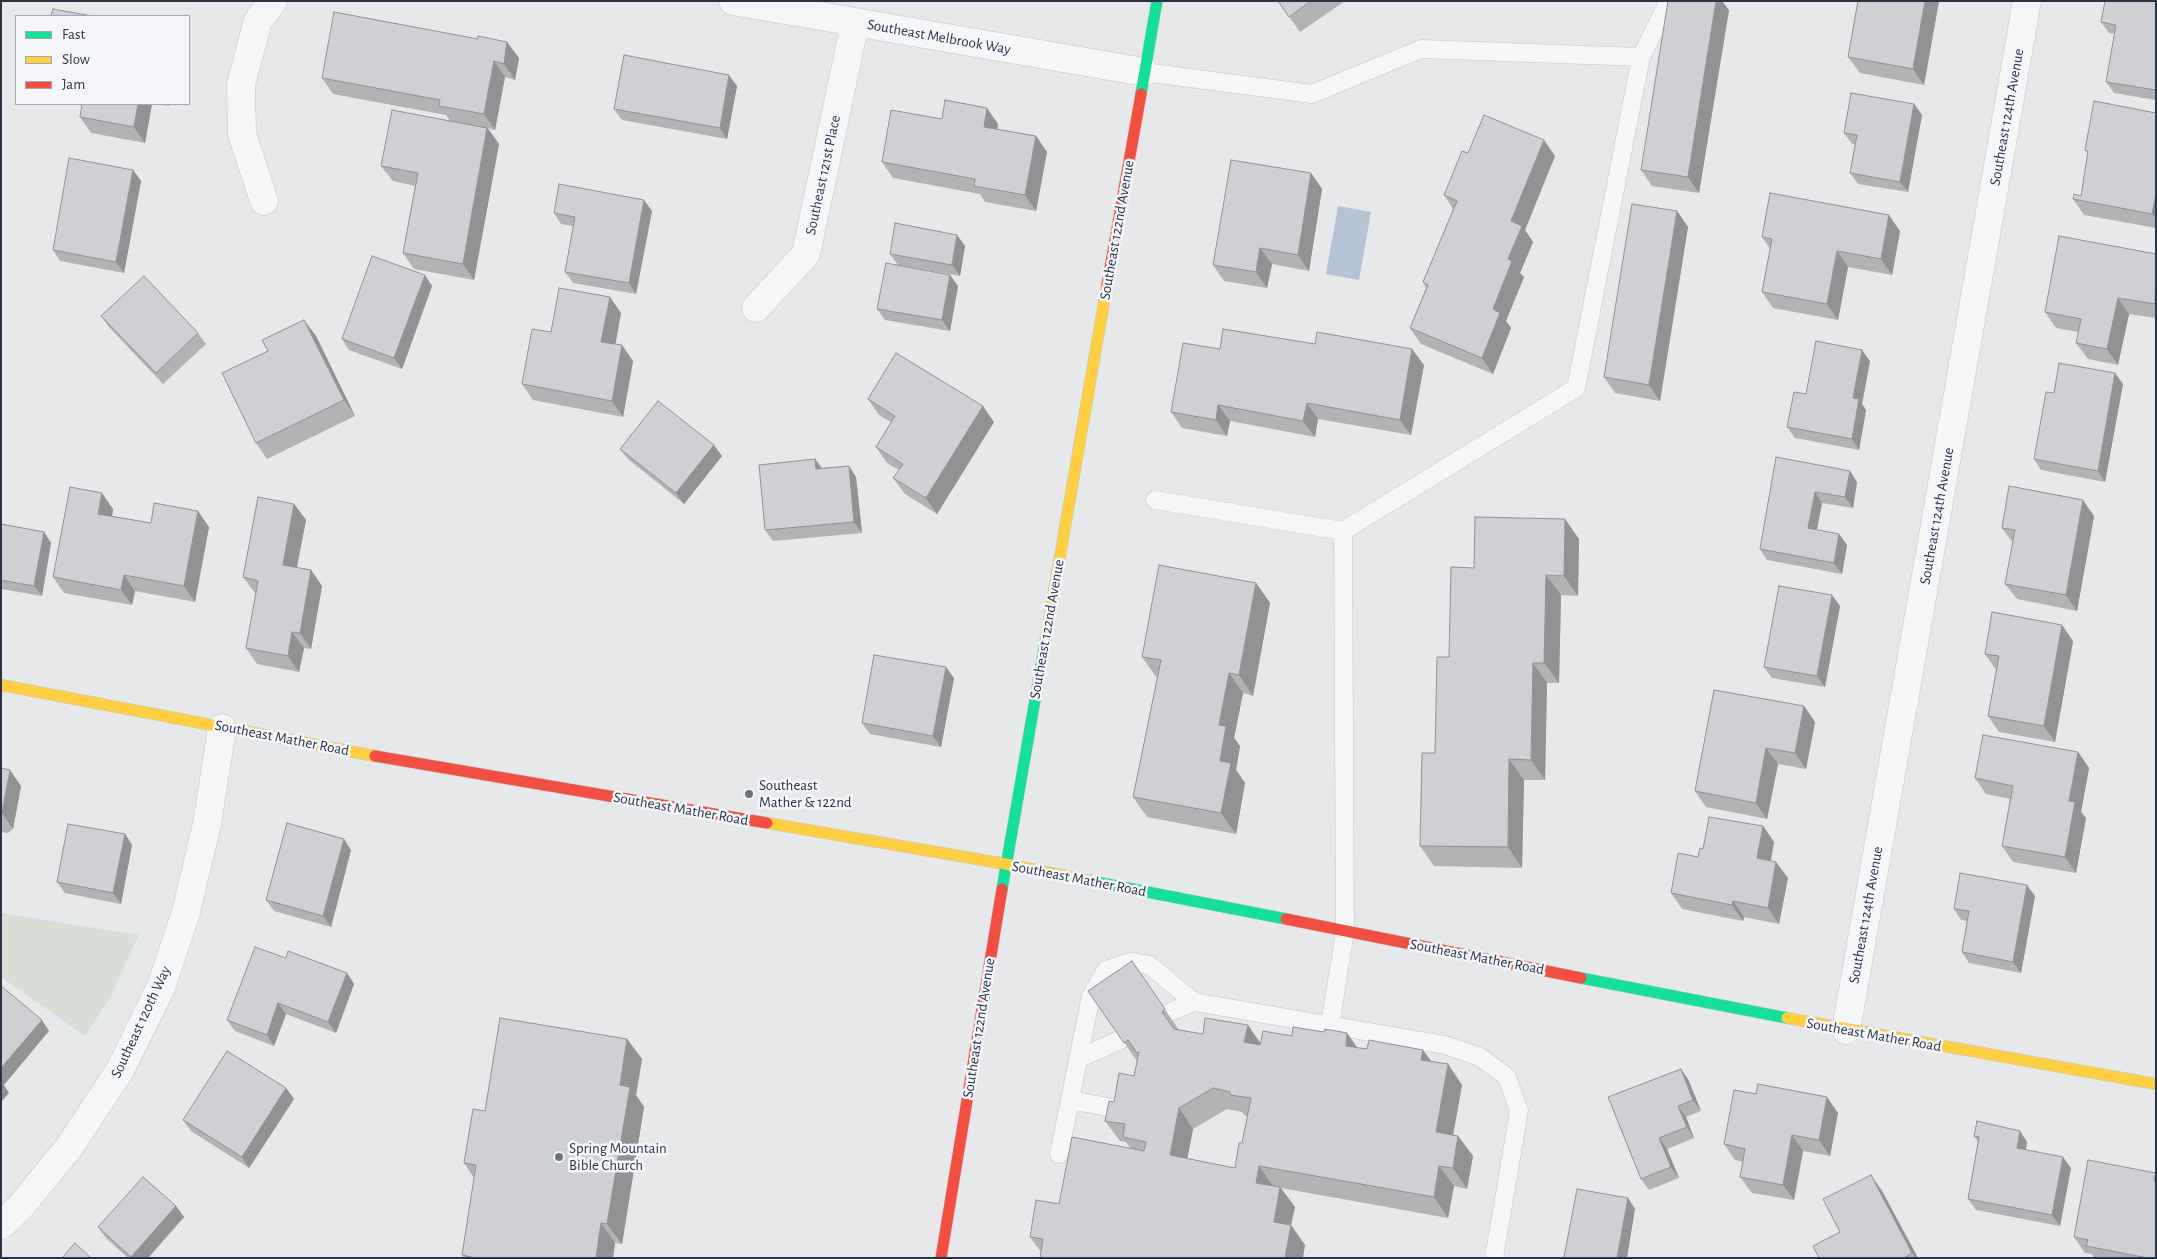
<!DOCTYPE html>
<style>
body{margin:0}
#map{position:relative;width:2157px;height:1259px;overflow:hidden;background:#e6e8ea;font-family:"Alegreya Sans",sans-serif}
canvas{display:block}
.frame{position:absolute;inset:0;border:2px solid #2b3445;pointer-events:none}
.legend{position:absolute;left:15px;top:15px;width:175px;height:90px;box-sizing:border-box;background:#f4f6f9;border:1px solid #a4a8b1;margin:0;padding:6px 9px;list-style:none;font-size:15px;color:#2b3445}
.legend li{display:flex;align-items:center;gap:10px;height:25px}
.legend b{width:25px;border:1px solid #a4a8b1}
</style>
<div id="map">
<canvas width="2157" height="1259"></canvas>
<div class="frame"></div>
<ul class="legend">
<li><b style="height:6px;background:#16e098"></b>Fast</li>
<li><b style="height:6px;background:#ffcf43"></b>Slow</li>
<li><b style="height:6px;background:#f24e42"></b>Jam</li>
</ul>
</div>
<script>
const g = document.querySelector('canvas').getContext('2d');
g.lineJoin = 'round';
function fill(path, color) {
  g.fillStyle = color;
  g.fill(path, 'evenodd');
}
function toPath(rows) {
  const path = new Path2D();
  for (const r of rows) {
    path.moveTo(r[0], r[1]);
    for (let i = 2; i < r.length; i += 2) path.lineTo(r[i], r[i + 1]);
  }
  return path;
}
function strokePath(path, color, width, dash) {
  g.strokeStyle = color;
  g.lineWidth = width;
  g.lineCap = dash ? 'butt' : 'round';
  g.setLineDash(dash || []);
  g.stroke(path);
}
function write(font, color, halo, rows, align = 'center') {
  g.font = font + ' "Alegreya Sans",sans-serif';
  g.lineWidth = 5;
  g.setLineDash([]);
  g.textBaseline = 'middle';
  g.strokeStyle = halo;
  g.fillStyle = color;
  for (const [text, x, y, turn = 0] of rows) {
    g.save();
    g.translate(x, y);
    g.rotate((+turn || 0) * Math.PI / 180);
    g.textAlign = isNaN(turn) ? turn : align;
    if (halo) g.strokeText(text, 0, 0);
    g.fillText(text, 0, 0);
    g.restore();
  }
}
fill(toPath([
 [1,913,139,935,110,998,85,1036,1,977]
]), '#d6ded6');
fill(toPath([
 [1338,206,1371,212,1359,280,1326,274]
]), '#b4c4d5');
const lane = toPath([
 [1641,57,1669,1],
 [1144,72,1312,94,1421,49,1641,57,1576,388,1343,531,1345,931,1330,1025],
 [1155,500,1343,531],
 [1168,1013,1194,1002,1445,1045,1480,1057,1507,1077,1519,1111,1494,1258],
 [1080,1058,1122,1039],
 [1070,1100,1118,1109],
 [1059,1154,1091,996,1106,970,1130,962,1149,965,1194,1002]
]);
const street = toPath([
 [733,1,1144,72],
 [264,201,242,134,241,84,258,21,273,1],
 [756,308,806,254,855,23],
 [1846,1030,2027,1],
 [1,1225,20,1207,70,1146,120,1070,161,987,186,912,207,824,222,728]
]);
const fast = toPath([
 [1141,94,1157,1],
 [1096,882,1286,919],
 [1002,889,1046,637],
 [1581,978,1787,1018]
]);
const slow = toPath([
 [1046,637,1107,285],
 [1,685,375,756],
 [767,823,1006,864,1096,882],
 [1787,1018,2156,1084]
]);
const jam = toPath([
 [1107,285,1141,94],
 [375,756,767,823],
 [1286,919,1581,978],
 [941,1258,1002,889]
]);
strokePath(lane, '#c4c6c8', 19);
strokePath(street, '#c4c6c8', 29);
strokePath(fast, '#c4c6c8', 12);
strokePath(slow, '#c4c6c8', 12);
strokePath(jam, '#c4c6c8', 12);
strokePath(lane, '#f5f6f7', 18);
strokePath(street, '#f5f6f7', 28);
strokePath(fast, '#16e098', 11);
strokePath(slow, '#ffcf43', 11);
strokePath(jam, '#f24e42', 11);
fill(toPath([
 [1278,1,1345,1,1300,32],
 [1939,1,1924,85,1860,73,1848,57],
 [2156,1,2156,100,2114,93,2106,82,2115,34,2109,33,2101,22],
 [1729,10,1699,193,1652,186,1641,170],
 [478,39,507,42,519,58,515,80,505,77,495,130,488,128,499,144,474,280,414,269,403,253,415,186,393,181,381,166,450,121,446,115,333,94,322,78],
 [737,86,727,139,622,120,614,109],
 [82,104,152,104,145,143,91,133,80,117],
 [157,104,169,104,169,106],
 [1914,104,1922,115,1908,192,1858,184,1850,173,1855,144,1852,144,1844,133],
 [2156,113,2156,228,2084,215,2073,199,2081,196,2088,154,2085,150],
 [942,119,998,124,997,129,1036,136,1047,152,1036,211,985,202,980,194,893,178,882,162],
 [1468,153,1555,156,1525,230,1533,242,1520,273,1524,277,1506,321,1511,328,1493,374,1421,344,1410,328,1426,288,1423,282,1453,209,1444,195],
 [133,170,141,181,124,273,60,261,53,250],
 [1311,173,1322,189,1309,271,1272,264,1267,288,1224,281,1213,265],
 [652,211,636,294,573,283,565,272,573,226,561,224,554,213],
 [1677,211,1688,227,1660,401,1615,393,1604,377],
 [1900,231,1892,275,1848,267,1838,320,1773,308,1762,292,1770,249,1762,237],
 [957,235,965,246,960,276,898,265,890,254],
 [2156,254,2156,318,2129,314,2118,365,2088,359,2076,343,2078,332,2056,328,2045,312],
 [950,275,958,286,950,331,885,320,877,309],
 [432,286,402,369,349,350,342,339],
 [621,313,615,344,633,361,623,417,533,400,522,384,551,332],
 [101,316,198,333,206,344,163,384,109,327],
 [316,336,355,416,267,459,256,443,268,351],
 [1220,349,1424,365,1411,435,1318,419,1315,437,1230,421,1227,436,1182,428,1171,412],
 [1870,361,1862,404,1866,410,1859,450,1795,438,1787,427,1806,394],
 [2123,384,2105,482,2041,470,2034,459,2054,393],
 [868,399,994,422,937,514,905,494,893,478,899,470,887,463,876,447,891,422,879,415],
 [620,449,722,456,684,504,628,459],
 [1776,457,1857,482,1853,508,1822,503,1817,530,1839,534,1847,545,1842,574,1767,560,1760,549],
 [815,459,822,468,849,466,856,477,862,533,773,541,765,530],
 [294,504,306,520,297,568,311,570,322,586,311,649,304,648,299,672,257,664,246,648,256,594,255,593,243,577],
 [113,509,112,516,151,523,209,527,195,602,135,591,132,605,64,593,53,577],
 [2094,516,2077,611,2017,599,2005,584,2013,543,2002,528],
 [1,524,44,532,51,543,42,596,1,589],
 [1579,539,1578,596,1561,595,1559,683,1547,683,1545,780,1524,780,1522,868,1434,866,1420,846,1449,657,1474,568],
 [1256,583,1270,603,1253,696,1243,693,1234,738,1240,746,1236,770,1245,783,1236,834,1147,817,1133,797,1158,678,1156,677,1142,657],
 [1840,606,1825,687,1772,678,1764,667],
 [2073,641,2055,742,1999,732,1988,716,1996,670,1985,654],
 [954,678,941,747,870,734,862,723],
 [1804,706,1815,722,1806,769,1778,764,1767,819,1706,807,1695,791],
 [2078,752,2089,768,2081,812,2086,818,2076,873,2013,862,2002,846,2010,799,1986,794,1975,778],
 [1,768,21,786,13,829,8,833,1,832],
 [1763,826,1774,842,1771,861,1788,878,1779,924,1744,917,1743,921,1682,909,1671,893,1698,857,1703,849],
 [125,834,132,845,121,904,65,893,57,882],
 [351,850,331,927,274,911,266,900],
 [2035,896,2021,973,1969,963,1962,952,1967,921,1961,920,1954,909],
 [286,958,347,973,354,984,336,1033,286,1014,274,1046,235,1031,227,1020],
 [1132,961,1179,1030,1203,1034,1248,1025,1261,1044,1292,1036,1324,1032,1347,1033,1357,1048,1367,1049,1423,1050,1431,1061,1448,1064,1462,1085,1453,1135,1458,1136,1473,1156,1467,1189,1454,1186,1448,1218,1281,1188,1295,1207,1291,1225,1305,1245,1041,1252,1030,1237,1059,1204,1130,1148,1126,1142,1120,1141,1105,1121,1114,1102,1134,1076,1137,1061,1088,991],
 [1227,1109,1242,1112,1244,1115,1247,1116,1242,1143,1235,1168,1187,1159,1193,1129],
 [627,1039,642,1059,636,1095,644,1107,622,1244,615,1243,613,1258,463,1258,462,1255,474,1178,464,1163,485,1111],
 [1688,1079,1701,1111,1686,1117,1694,1138,1667,1149,1679,1178,1649,1190,1641,1179,1608,1097],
 [286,1088,294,1099,249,1168,191,1131,183,1120],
 [1827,1097,1838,1113,1830,1156,1803,1151,1794,1200,1752,1193,1740,1177,1743,1162,1735,1160,1724,1144],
 [2020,1131,2027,1142,2026,1150,2071,1168,2060,1226,1976,1210,1968,1199,1978,1142,1974,1136],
 [2156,1173,2156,1258,2094,1258,2092,1254,2085,1253,2074,1237],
 [1882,1191,1918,1258,1819,1258,1840,1232],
 [176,1206,184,1217,148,1258,128,1258,106,1238,98,1227]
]), '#b1b3b5');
fill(toPath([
 [1716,1,1722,1,1729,10,1699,193,1688,177],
 [1925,1,1939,1,1924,85,1913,69],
 [507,42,519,58,515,80,504,64],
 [494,61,505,77,495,130,484,114],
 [729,75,737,86,727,139,720,128],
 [138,104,152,104,145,143,134,127],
 [1914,104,1922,115,1908,192,1900,182],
 [987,108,998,124,995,143,984,127],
 [487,128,499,144,474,280,463,264],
 [1036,136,1047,152,1036,211,1025,195],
 [1544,140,1555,156,1525,230,1533,242,1520,273,1524,277,1506,321,1511,328,1493,374,1482,358,1493,309,1508,259,1511,221],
 [133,170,141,181,124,273,116,262],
 [1311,173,1322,189,1309,271,1298,255],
 [2156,194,2156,219,2152,214],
 [644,200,652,211,636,294,629,283],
 [1677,211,1688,227,1660,401,1649,385],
 [1889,215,1900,231,1892,275,1881,259],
 [957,235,965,246,960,276,952,265],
 [1260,248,1272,264,1267,288,1256,272],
 [1837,251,1848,267,1838,320,1827,304],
 [425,275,432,286,402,369,394,358],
 [950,275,958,286,950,331,942,320],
 [610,297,621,313,613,358,601,342],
 [2118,298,2129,314,2118,365,2107,349],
 [304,320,316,336,355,416,344,400],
 [622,345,633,361,623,417,612,401],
 [1412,349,1424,365,1411,435,1400,420],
 [1862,350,1870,361,1862,404,1866,410,1859,450,1852,439,1853,398],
 [2115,373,2123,384,2105,482,2098,471],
 [1307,403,1318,419,1315,437,1303,421],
 [1218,405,1230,421,1227,436,1216,420],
 [983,406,994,422,937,514,926,498],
 [714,445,722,456,684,504,676,493],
 [815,459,823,470,816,469],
 [849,466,856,477,862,533,854,522],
 [1850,471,1857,482,1853,508,1845,497],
 [1815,492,1822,503,1815,539,1808,528],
 [102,493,113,509,110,530,98,514],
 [2083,500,2094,516,2077,611,2066,595],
 [294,504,306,520,294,581,283,565],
 [198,511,209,527,195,602,184,586],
 [1565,519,1579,539,1578,596,1564,576],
 [44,532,51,543,42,596,34,586],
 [1839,534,1847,545,1842,574,1834,563],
 [311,570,322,586,311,649,300,633],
 [124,575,135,591,132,605,121,590],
 [1546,575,1561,595,1559,683,1544,663],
 [1256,583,1270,603,1253,696,1239,675],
 [1832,595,1840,606,1825,687,1817,676],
 [2062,625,2073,641,2055,742,2044,726],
 [292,632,304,648,299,672,288,656],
 [1533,663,1547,683,1545,780,1531,760],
 [946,667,954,678,941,747,933,736],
 [1229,673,1243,693,1234,738,1240,746,1236,770,1245,783,1236,834,1221,813,1219,725],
 [1804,706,1815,722,1806,769,1795,753],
 [1766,748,1778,764,1767,819,1756,803],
 [2078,752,2089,768,2081,812,2086,818,2076,873,2065,857,2069,801],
 [1509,759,1524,780,1522,868,1508,847],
 [10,770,21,786,13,829,2,813],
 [1763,826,1774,842,1768,874,1757,858],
 [125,834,132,845,121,904,113,893],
 [344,839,351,850,331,927,323,916],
 [1776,862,1788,878,1779,924,1768,908],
 [2027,885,2035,896,2021,973,2013,962],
 [1733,901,1744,917,1743,921,1732,905],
 [347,973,354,984,336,1033,328,1022],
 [278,1003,286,1014,274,1046,267,1035],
 [42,1020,49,1031,4,1085,9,1093,1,1102,1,1068],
 [1248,1025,1262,1046,1244,1042],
 [1347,1033,1361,1053,1346,1046],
 [627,1039,642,1059,636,1095,644,1107,622,1244,607,1224,620,1085],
 [1423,1050,1437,1070,1421,1060],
 [1448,1064,1462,1085,1450,1152,1436,1132],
 [1681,1069,1688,1079,1701,1111,1693,1100],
 [286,1088,294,1099,249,1168,242,1157],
 [1827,1097,1838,1113,1830,1156,1819,1140],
 [1678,1106,1686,1117,1694,1138,1687,1127],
 [1179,1108,1193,1129,1184,1176,1170,1155],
 [2020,1131,2027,1142,2024,1159,2017,1148],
 [1792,1135,1803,1151,1794,1200,1783,1185],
 [1458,1136,1473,1156,1467,1189,1453,1168],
 [1659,1138,1667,1149,1679,1178,1671,1167],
 [2063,1157,2071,1168,2060,1226,2052,1215],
 [1259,1166,1273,1186,1256,1183],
 [1439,1166,1454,1186,1448,1218,1434,1197],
 [1871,1175,1882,1191,1918,1258,1916,1258,1912,1253],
 [1280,1187,1295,1207,1291,1225,1305,1245,1303,1258,1285,1258,1274,1222],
 [1628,1198,1635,1209,1627,1258,1617,1258],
 [176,1206,184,1217,148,1258,132,1258,131,1257],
 [601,1223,615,1243,613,1258,596,1258]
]), '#909294');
const building = toPath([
 [1278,1,1311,1,1289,17,1278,1],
 [1668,1,1716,1,1688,177,1641,170,1668,1],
 [1858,1,1925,1,1913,69,1848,57,1858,1],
 [2105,1,2156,1,2156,90,2106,82,2116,25,2101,22,2105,1],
 [53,9,92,16,51,16,53,9],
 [334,12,478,39,478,36,507,42,504,64,494,61,484,114,439,106,440,100,322,78,334,12],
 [624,55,729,75,720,128,614,109,624,55],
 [1851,93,1914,104,1900,182,1850,173,1857,135,1844,133,1851,93],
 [945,100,987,108,984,127,1036,136,1025,195,974,186,975,179,882,162,891,110,942,119,945,100],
 [2094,101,2156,113,2156,194,2152,214,2073,199,2074,194,2081,196,2088,151,2085,150,2094,101],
 [82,104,138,104,134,127,80,117,82,104],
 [392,110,487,128,463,264,403,253,418,173,381,166,392,110],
 [1484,115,1544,140,1511,221,1522,226,1508,259,1512,261,1493,309,1500,313,1482,358,1410,328,1428,285,1423,282,1457,201,1444,195,1462,151,1468,153,1484,115],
 [69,158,133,170,116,262,53,250,69,158],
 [1231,160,1311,173,1298,255,1260,248,1256,272,1213,265,1231,160],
 [559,184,644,200,629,283,565,272,575,217,554,213,559,184],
 [1770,193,1889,215,1881,259,1837,251,1827,304,1762,292,1772,239,1762,237,1770,193],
 [1632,204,1677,211,1649,385,1604,377,1632,204],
 [895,223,957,235,952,265,890,254,895,223],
 [2059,236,2156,254,2155,304,2118,298,2107,349,2076,343,2081,319,2045,312,2059,236],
 [372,256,425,275,394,358,342,339,372,256],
 [886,263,950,275,942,320,877,309,886,263],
 [144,276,198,333,156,373,101,316,144,276],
 [559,288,610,297,601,342,622,345,612,401,522,384,532,329,551,332,559,288],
 [304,320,344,400,256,443,222,373,268,351,262,340,304,320],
 [1223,329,1315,344,1317,332,1412,349,1400,420,1307,403,1303,421,1218,405,1216,420,1171,412,1183,343,1220,349,1223,329],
 [1816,341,1862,350,1853,398,1859,399,1852,439,1787,427,1794,392,1806,394,1816,341],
 [896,353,983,406,926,498,893,478,903,464,876,447,895,416,868,399,896,353],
 [2059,363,2115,373,2098,471,2034,459,2046,392,2054,393,2059,363],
 [658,401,714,445,676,493,620,449,658,401],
 [1776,457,1850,471,1845,497,1815,492,1808,528,1839,534,1834,563,1760,549,1776,457],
 [815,459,816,469,849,466,854,522,765,530,759,465,815,459],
 [2009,486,2083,500,2066,595,2005,584,2015,530,2002,528,2009,486],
 [70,487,102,493,98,514,151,523,154,503,198,511,184,586,124,575,121,590,53,577,70,487],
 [258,497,294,504,283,565,311,570,300,633,292,632,288,656,246,648,258,581,243,577,258,497],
 [1475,517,1565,519,1564,576,1546,575,1544,663,1533,663,1531,760,1509,759,1508,847,1420,846,1422,753,1435,753,1437,657,1449,657,1451,567,1474,568,1475,517],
 [1,524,44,532,34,586,1,580,1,524],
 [1159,565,1256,583,1239,675,1229,673,1219,725,1226,726,1220,761,1231,763,1221,813,1133,797,1161,660,1142,657,1159,565],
 [1779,586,1832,595,1817,676,1764,667,1779,586],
 [1992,612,2062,625,2044,726,1988,716,1999,656,1985,654,1992,612],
 [874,655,946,667,933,736,862,723,874,655],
 [1714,690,1804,706,1795,753,1766,748,1756,803,1695,791,1714,690],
 [1983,735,2078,752,2069,801,2075,802,2065,857,2002,846,2013,786,1975,778,1983,735],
 [1,768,10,770,2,813,1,814,1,768],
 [1709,817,1763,826,1757,858,1776,862,1768,908,1733,901,1732,905,1671,893,1678,853,1698,857,1700,848,1703,849,1709,817],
 [287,823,344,839,323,916,266,900,287,823],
 [68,824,125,834,113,893,57,882,68,824],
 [1960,873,2027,885,2013,962,1962,952,1969,911,1954,909,1960,873],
 [255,947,286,958,288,951,347,973,328,1022,278,1003,267,1035,227,1020,255,947],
 [1132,961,1165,1009,1162,1012,1174,1029,1203,1034,1205,1018,1248,1025,1244,1042,1260,1045,1263,1031,1292,1036,1293,1027,1324,1032,1325,1029,1347,1033,1346,1046,1367,1049,1369,1040,1423,1050,1421,1060,1448,1064,1436,1132,1458,1136,1453,1168,1439,1166,1434,1197,1259,1166,1256,1183,1280,1187,1274,1222,1291,1225,1285,1258,1040,1258,1043,1239,1030,1237,1036,1200,1059,1204,1072,1137,1144,1151,1146,1142,1123,1137,1125,1124,1105,1121,1109,1101,1114,1102,1119,1073,1134,1076,1139,1052,1137,1053,1128,1040,1124,1043,1088,991,1132,961],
 [1213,1088,1230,1092,1230,1095,1251,1098,1242,1143,1239,1143,1235,1168,1170,1155,1179,1108,1213,1088],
 [1,986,42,1020,1,1068,1,986],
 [500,1018,627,1039,620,1085,630,1087,607,1224,601,1223,596,1258,476,1258,462,1255,476,1165,464,1163,473,1109,485,1111,500,1018],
 [227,1051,286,1088,242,1157,183,1120,227,1051],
 [1681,1069,1693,1100,1678,1106,1687,1127,1659,1138,1671,1167,1641,1179,1608,1097,1681,1069],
 [1758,1084,1827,1097,1819,1140,1792,1135,1783,1185,1740,1177,1745,1149,1724,1144,1734,1090,1756,1094,1758,1084],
 [1977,1121,2020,1131,2017,1148,2063,1157,2052,1215,1968,1199,1979,1137,1974,1136,1977,1121],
 [2088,1160,2156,1173,2154,1181,2156,1182,2156,1258,2148,1258,2086,1246,2088,1240,2074,1237,2088,1160],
 [1871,1175,1912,1253,1904,1258,1819,1258,1813,1246,1840,1232,1823,1199,1871,1175],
 [143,1177,176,1206,131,1257,98,1227,143,1177],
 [1577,1189,1628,1198,1617,1258,1569,1258,1564,1257,1577,1189],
 [75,1243,91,1258,62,1258,75,1243]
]);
fill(building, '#ced0d3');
strokePath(building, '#909294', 1);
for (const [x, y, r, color] of [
 [749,794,5,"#6c737f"],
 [559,1157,5,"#6c737f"]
]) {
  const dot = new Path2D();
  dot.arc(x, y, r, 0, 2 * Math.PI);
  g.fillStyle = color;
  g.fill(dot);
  strokePath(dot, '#f4f6f9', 2);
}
write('15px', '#2b3445', '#f4f6f9', [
 ["Southeast Melbrook Way",939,37,10],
 ["Southeast 124th Avenue",2007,117,-80],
 ["Southeast 121st Place",823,175,-78],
 ["Southeast 122nd Avenue",1117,230,-80],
 ["Southeast 124th Avenue",1937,516,-80],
 ["Southeast 122nd Avenue",1047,629,-80],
 ["Southeast Mather Road",282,738,11],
 ["Southeast Mather Road",681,809,10],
 ["Southeast Mather Road",1079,879,11],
 ["Southeast 124th Avenue",1866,915,-80],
 ["Southeast Mather Road",1477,957,11],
 ["Southeast 120th Way",141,1022,-65],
 ["Southeast 122nd Avenue",979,1028,-81],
 ["Southeast Mather Road",1874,1035,10]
]);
write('15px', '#2b3445', '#f4f6f9', [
 ["Southeast",759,785],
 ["Mather & 122nd",759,802],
 ["Spring Mountain",569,1148],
 ["Bible Church",569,1165]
], 'left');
</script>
